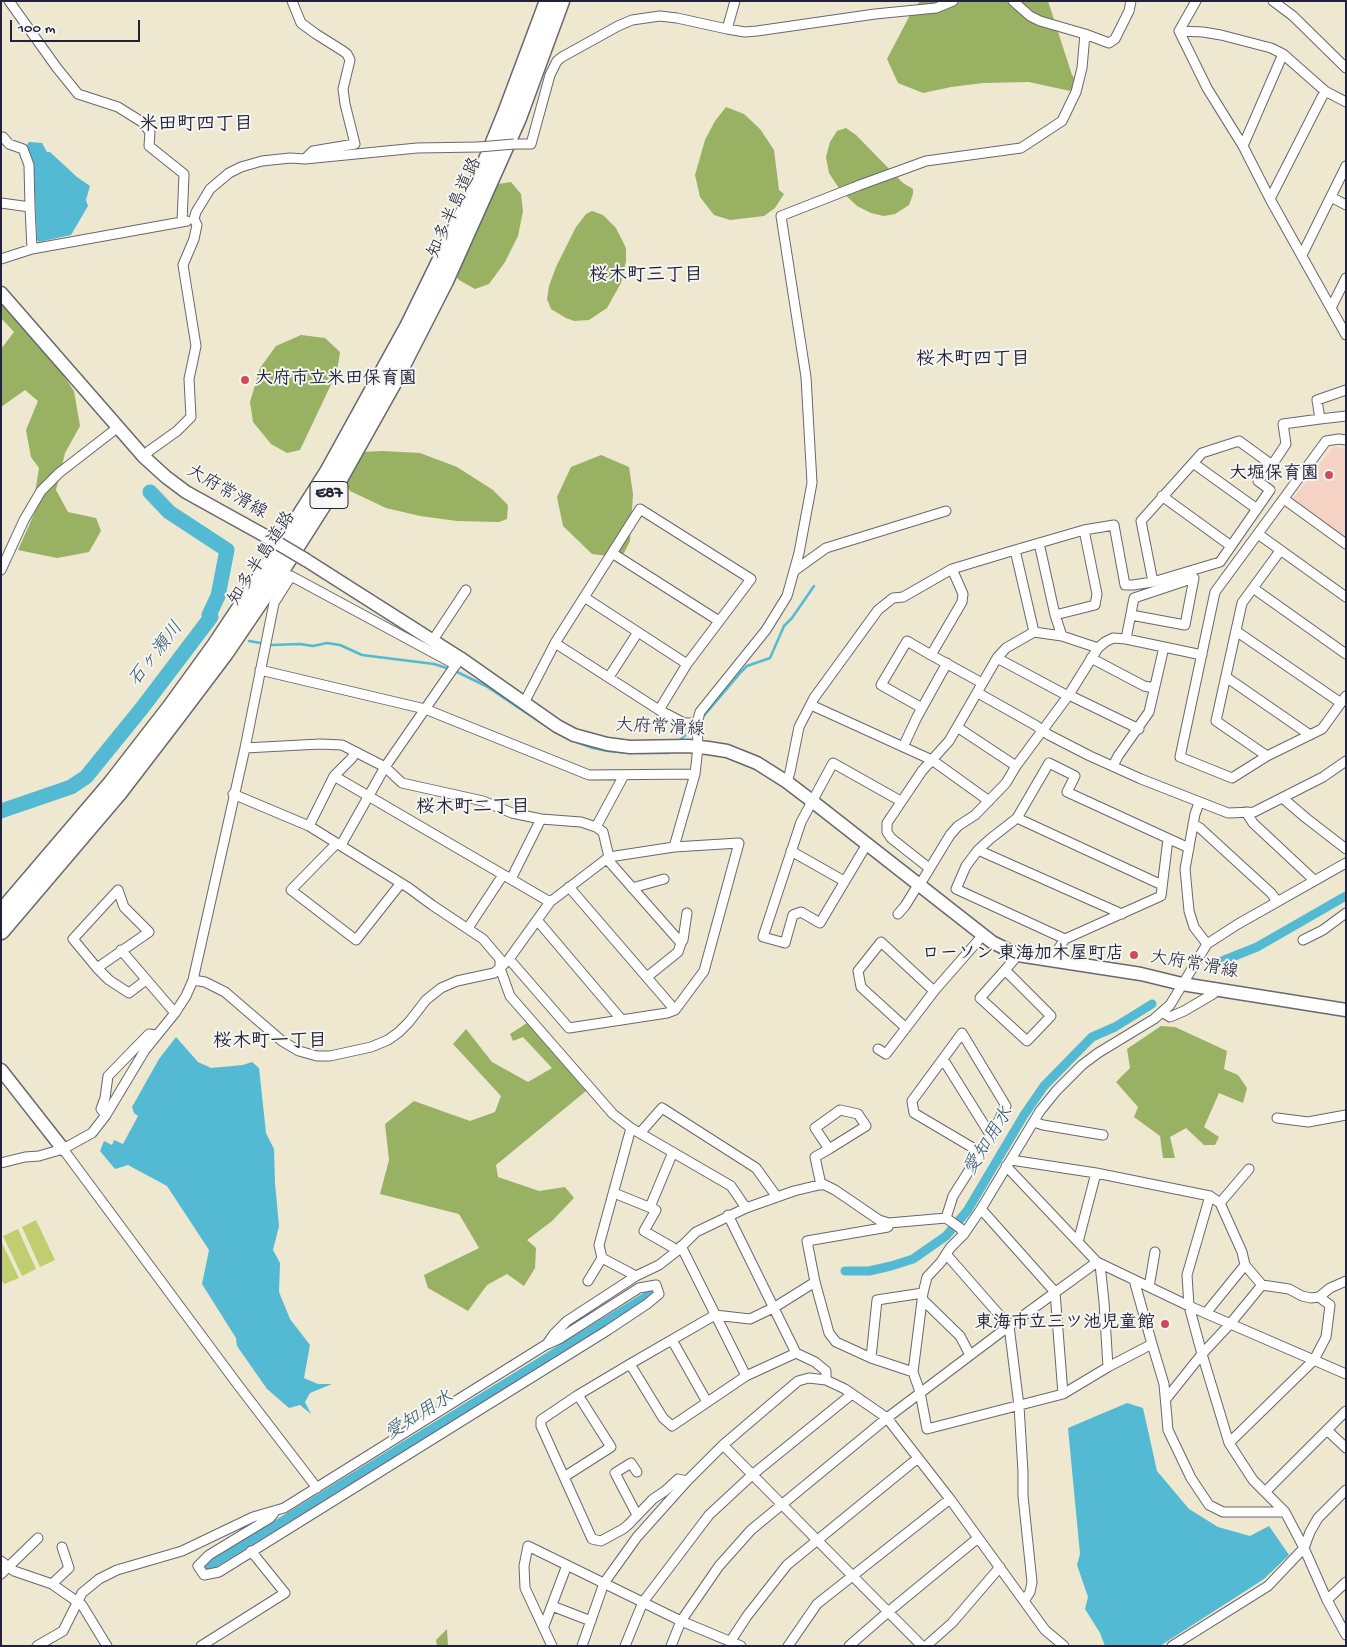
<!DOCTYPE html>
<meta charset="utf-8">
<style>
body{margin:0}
#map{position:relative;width:1347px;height:1647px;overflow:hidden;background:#ede8cf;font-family:"Gochi Hand",sans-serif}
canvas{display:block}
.frame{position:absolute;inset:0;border:2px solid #22223b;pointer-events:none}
.scale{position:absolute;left:10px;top:20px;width:130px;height:22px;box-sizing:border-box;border:2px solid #22223b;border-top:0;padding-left:6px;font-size:15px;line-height:18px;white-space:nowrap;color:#22223b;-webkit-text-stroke:4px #f6f6f2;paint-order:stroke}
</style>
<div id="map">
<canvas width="1347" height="1647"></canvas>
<div class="frame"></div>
<div class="scale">100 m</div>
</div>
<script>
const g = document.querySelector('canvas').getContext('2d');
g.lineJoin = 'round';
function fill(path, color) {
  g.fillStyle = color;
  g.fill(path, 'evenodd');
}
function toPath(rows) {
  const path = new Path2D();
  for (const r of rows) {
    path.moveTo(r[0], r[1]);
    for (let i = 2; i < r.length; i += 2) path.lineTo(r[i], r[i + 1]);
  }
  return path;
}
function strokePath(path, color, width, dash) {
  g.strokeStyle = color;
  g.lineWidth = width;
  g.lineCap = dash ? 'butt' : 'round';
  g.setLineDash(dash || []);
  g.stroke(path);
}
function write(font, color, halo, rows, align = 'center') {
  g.font = font + ' "Gochi Hand","Klee One",sans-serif';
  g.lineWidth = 4;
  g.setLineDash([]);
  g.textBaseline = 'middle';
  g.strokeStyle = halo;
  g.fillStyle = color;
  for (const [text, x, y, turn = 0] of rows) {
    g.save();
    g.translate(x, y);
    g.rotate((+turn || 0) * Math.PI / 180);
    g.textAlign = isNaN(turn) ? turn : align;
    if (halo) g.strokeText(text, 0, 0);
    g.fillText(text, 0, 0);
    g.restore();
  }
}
fill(toPath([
 [1333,447,1346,448,1346,540,1291,501]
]), '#f6d2c5');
fill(toPath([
 [36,1220,55,1260,40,1267,22,1227],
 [18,1229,36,1269,22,1276,3,1236],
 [1,1241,19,1278,4,1284,1,1279]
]), '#c1ce70');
fill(toPath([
 [920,1,1048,1,1072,75,1077,81,1070,91,1029,82,983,83,951,87,923,93,898,83,887,59,911,13],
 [726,107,744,114,760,129,774,150,779,190,784,194,775,208,764,216,730,220,714,215,700,197,695,175,705,140,715,121],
 [846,128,856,135,903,183,913,189,913,194,909,205,895,214,884,216,871,213,857,206,840,190,829,173,826,157,830,142,837,131],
 [511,182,521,194,523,211,518,236,505,262,489,284,475,289,459,280,439,257,492,185],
 [592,211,603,215,616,228,626,248,626,261,621,283,607,308,589,320,574,321,566,318,551,309,547,299,549,286,556,267,576,227,586,214],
 [1,301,53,360,74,391,80,426,65,453,56,490,68,512,96,518,101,531,89,552,57,558,18,550,39,503,35,493,39,468,31,457,26,430,38,401,25,390,1,407,1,349,14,332,1,318],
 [301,335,325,338,340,352,337,372,300,450,287,453,271,444,253,422,250,402,260,368,276,346],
 [383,451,420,453,457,467,493,490,508,505,507,519,499,522,457,521,420,516,386,508,350,491,343,475,360,452],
 [601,455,629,467,633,494,630,541,624,553,618,557,592,554,563,526,557,497,571,467],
 [527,1023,586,1091,496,1165,498,1177,539,1191,565,1187,574,1198,552,1221,527,1240,536,1248,535,1268,524,1286,507,1274,487,1285,468,1311,428,1288,424,1275,479,1248,459,1214,380,1194,389,1160,385,1124,414,1101,470,1121,495,1112,501,1096,453,1044,466,1029,492,1062,528,1082,552,1068,523,1037,513,1041,510,1034],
 [1161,1026,1175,1027,1227,1051,1224,1069,1238,1075,1247,1088,1243,1103,1219,1093,1204,1127,1219,1137,1215,1145,1204,1145,1186,1128,1170,1137,1175,1158,1163,1158,1160,1136,1134,1117,1138,1107,1116,1082,1130,1068,1127,1049],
 [447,1629,448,1646,437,1646,436,1640]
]), '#98b162');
fill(toPath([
 [29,142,42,143,47,152,50,152,77,177,90,186,86,200,88,206,71,235,39,242,37,240,34,174,27,145],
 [176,1037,198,1062,211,1068,243,1065,252,1062,259,1068,266,1133,274,1149,275,1183,279,1226,273,1250,280,1263,279,1292,290,1319,310,1345,304,1378,318,1384,332,1384,310,1393,305,1402,311,1414,300,1405,289,1408,267,1389,237,1346,236,1338,202,1284,209,1250,167,1186,128,1165,115,1169,100,1151,104,1141,112,1145,114,1140,123,1144,138,1116,134,1113,132,1107,159,1059],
 [1127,1403,1143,1408,1157,1471,1189,1509,1218,1527,1250,1536,1269,1526,1289,1555,1264,1579,1160,1646,1105,1646,1100,1633,1085,1609,1088,1597,1077,1565,1080,1554,1068,1428]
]), '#54b9d2');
strokePath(toPath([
 [249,641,272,645,300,644,313,646,327,643,340,645,362,655,434,664,450,669],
 [455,671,486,686,555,732],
 [702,718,741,672,747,666,770,658,784,626,792,618,814,586],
 [571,740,593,748,608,751,631,753],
 [679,741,695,726],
 [639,753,668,753,670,751]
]), '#54b9d2', 2.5);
strokePath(toPath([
 [1222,961,1257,947,1346,896],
 [845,1271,869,1271,891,1266,913,1259,946,1236,967,1211,1024,1115,1044,1086,1092,1037,1115,1027,1152,1004],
 [203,1570,655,1291]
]), '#54b9d2', 9);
strokePath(toPath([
 [1,811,71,787,86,777,142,708,211,617,209,615,218,596,227,550,169,512,150,492]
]), '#54b9d2', 15);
const street = toPath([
 [9,1,57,68,78,94,118,107,142,122,150,132,149,146,184,174,182,222],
 [292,1,301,23,316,34,343,51,347,54,350,60,343,89,345,104,355,144,313,151,305,159],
 [1013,1,1030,16,1040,21,1085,34,1109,43,1115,39,1129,11,1131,1],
 [1273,1,1293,16,1346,68],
 [727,29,735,1],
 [1179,31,1207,88,1243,146,1270,199,1346,335],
 [1179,31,1203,32,1221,35,1271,48,1283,54,1325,91,1346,102],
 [1179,31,1196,1],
 [3,137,9,144,23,149,29,165,30,207],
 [514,144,531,144,550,75,557,61,562,57,618,26,632,20,660,16,677,18,727,29,745,32,757,31,875,14,936,8,953,1],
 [1243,146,1283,54],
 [1331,197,1346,205],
 [1270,199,1325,91],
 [1,203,30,207,32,249],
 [1302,255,1346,166],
 [1,259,32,249,187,221],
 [1331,308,1346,278],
 [1346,390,1317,400,1320,419,1346,416],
 [1346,440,1339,439,1326,441,1215,592,1180,757,1232,778,1267,756,1322,729,1346,696],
 [144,457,149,451,177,431,191,417,189,379,196,346,183,265,194,239,197,225,194,219,196,212,210,189,229,173,241,167,262,161,290,158,305,159,417,148,479,147],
 [1193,463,1257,509],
 [1272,465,1286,444,1283,424,1320,419],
 [1162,496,1231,546],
 [1284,499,1346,544],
 [1258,534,1346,597],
 [1039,543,1055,615,1062,636],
 [1015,550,1084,530,1114,525,1125,585,1133,585,1153,582,1220,562,1270,490,1258,481,1272,465,1239,441,1202,453,1141,521,1153,582],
 [612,553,719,621],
 [952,569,963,594,962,602,931,655,982,683],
 [1,570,24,520,41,491,59,473,117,428],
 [794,571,826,548,946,511],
 [1253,588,1346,654],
 [584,597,687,664],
 [1055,615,1095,605,1097,594,1084,530],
 [1236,631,1341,703],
 [1126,639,1134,598,1194,578,1185,625,1131,615],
 [433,640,466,590],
 [555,643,659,710],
 [997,658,1068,696],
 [1091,658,1144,686,1154,688],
 [260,670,425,709,589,775,695,774],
 [609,677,638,632],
 [1226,677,1310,735],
 [978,693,1035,725,1049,735,1090,756,1141,779,1228,813,1254,812,1323,777,1346,761],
 [1069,695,1139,729],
 [524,703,555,643,640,509,751,579,687,664,659,710,684,723,697,723],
 [811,705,932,760,989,801],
 [922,708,881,685,907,641,931,655],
 [957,727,1016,766],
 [903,747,917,717,947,663],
 [245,748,320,744,342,745,385,767,402,783,483,801,512,813,541,819,581,822,596,827,603,832,609,857],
 [1267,756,1216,721,1242,603,1280,551],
 [1113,766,1118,756,1149,712,1164,647],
 [334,776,352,758,355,752],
 [787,782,790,772,799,727,814,698,878,610,893,598,903,597,952,569,1015,550,1034,632],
 [1284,797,1285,800,1306,818,1346,849],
 [1199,803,1195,814,1185,869,1189,911,1194,927,1207,944],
 [1246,812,1253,823,1314,880],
 [1017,818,1162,885],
 [1193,824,1200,828,1271,893,1277,901],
 [309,826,334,776,550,902],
 [596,827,624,775],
 [337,843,291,890,356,940,401,883],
 [867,844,820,923,801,912,793,915,785,943,763,937,801,822,833,763,897,799],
 [341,845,385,767,459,660],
 [674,847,695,774,698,747,697,723,700,712,766,630,787,596,799,553,812,483,806,377,781,216,860,185,926,161,1021,148,1062,121,1076,92,1082,68,1085,34],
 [978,850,1122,914],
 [791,851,844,881],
 [607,859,681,943,678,952,647,977],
 [929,868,891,838,887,832,887,823,922,771,949,741,997,658,1006,648,1034,632,1062,636,1098,648],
 [511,879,541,819],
 [919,886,950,835,958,826,975,815,1006,783,1016,766,1068,696,1098,648,1105,642,1113,638,1126,639,1202,655],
 [569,887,675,1010],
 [632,888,664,879],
 [118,890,124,907,149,932,97,968,73,939,118,890],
 [898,914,905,906,918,885],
 [537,920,621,1019],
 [468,928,503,875],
 [1065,939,956,889,966,866,978,850,990,839,1017,818,1049,763,1075,776,1067,792,1189,848],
 [1303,940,1323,930,1346,913],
 [681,943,683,940,687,913],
 [121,950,175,1013],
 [1050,961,1065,939,1161,896,1168,839],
 [97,968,109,980,129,993,146,980],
 [1005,970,1051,1016,1027,1041,980,998,1005,970,1018,955],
 [193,980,205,982,225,992,282,1041,299,1051,317,1056,330,1056,371,1047,388,1040,399,1032,409,1022,426,1000,441,988,457,981,494,973,500,968,509,959,550,902,609,857,674,847,739,843,704,971,675,1010,667,1013,569,1028,509,959],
 [1162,1012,1170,1017,1184,1011,1213,994,1215,988],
 [906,1028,861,987,858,971,881,942,934,991],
 [878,1049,886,1054,935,990,983,935],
 [943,1059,991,1136],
 [106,1115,101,1109,105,1098,108,1076,149,1034,156,1035],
 [1277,1118,1308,1122,1346,1115],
 [1034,1122,1043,1125,1103,1135],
 [640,1133,662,1108,756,1168,777,1197],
 [63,1149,238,1385,317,1488],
 [1011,1160,1096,1173,1210,1196,1220,1203,1242,1252,1245,1265,1262,1285,1289,1289,1302,1296,1311,1298,1319,1297,1330,1288,1346,1281],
 [1,1163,25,1157,39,1156,63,1149,92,1133,106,1115,145,1050,175,1013,186,996,193,980,245,748,274,603,291,576,456,665],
 [1006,1166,1097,1262,1189,1306,1346,1374],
 [821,1185,815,1157,829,1149,866,1126,858,1114,840,1110,815,1128,829,1149],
 [614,1193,656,1210,644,1231,672,1247,677,1251],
 [1210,1196,1187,1275,1189,1306,1202,1354,1229,1443,1253,1480,1285,1512,1304,1548,1327,1600,1346,1635],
 [1220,1203,1249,1169],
 [650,1207,673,1152],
 [746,1208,794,1191,823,1184,835,1190,879,1220,889,1223],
 [981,1209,1055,1292,1063,1394],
 [728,1215,796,1353,815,1362,826,1371,826,1380],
 [946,1218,953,1196,991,1136,1006,1106,962,1033,912,1101,914,1113,980,1152],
 [1078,1242,1096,1173],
 [681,1246,746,1376,796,1353],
 [946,1254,1009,1326,1019,1406,1023,1472,1023,1496,1032,1582,1030,1592,1024,1601],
 [602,1258,636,1276],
 [1100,1264,1104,1302,1108,1367,1063,1394,927,1429,920,1392,913,1372,923,1293,927,1277,941,1262,950,1248,964,1234,981,1209,1040,1111,1057,1090,1082,1065,1098,1053,1154,1019,1170,1005,1207,944,1238,924,1346,863],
 [588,1281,602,1258,599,1245,631,1128],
 [1149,1287,1155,1252],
 [923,1300,960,1336,970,1355],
 [1206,1313,1245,1265],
 [672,1340,707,1402],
 [1152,1344,1164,1384,1168,1430,1191,1478,1209,1505,1223,1512,1285,1512],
 [871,1358,877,1300,923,1293],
 [630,1364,663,1418,672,1426,746,1376],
 [1108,1367,1152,1344,1134,1280],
 [913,1372,871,1358,836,1342,829,1333,815,1282,807,1241,888,1227,889,1223,946,1218,960,1228,964,1234],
 [1166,1399,1202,1354,1230,1324,1262,1285],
 [1327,1430,1346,1448],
 [1229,1443,1314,1360,1326,1337,1330,1305,1319,1297],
 [723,1445,922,1646],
 [637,1472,631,1463,615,1473,637,1515],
 [564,1477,611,1447,578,1395],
 [687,1481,678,1479,665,1491,653,1499,628,1525,623,1529,601,1541,592,1539,541,1426,541,1420,578,1395,630,1364,715,1315,750,1319,775,1307,815,1282],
 [1265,1492,1346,1411],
 [274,1513,270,1518,209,1555,198,1566,204,1575,219,1572,608,1330,647,1304,659,1294,656,1285,639,1288,559,1339,548,1344],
 [1,1561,14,1571,52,1584,82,1605,107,1646],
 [1,1574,38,1538],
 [52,1584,69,1568,62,1547],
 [1327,1600,1346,1582],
 [552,1606,591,1621],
 [544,1626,567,1565],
 [730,1642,747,1616,787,1565,918,1458],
 [37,1646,63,1631,82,1593,99,1579,117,1570,182,1551,253,1517,284,1508,547,1344,554,1334,567,1321,636,1276,659,1265,677,1251,696,1232,746,1208,731,1186,631,1128,613,1114,510,996,500,968,500,959,483,939,432,905,409,888,309,826,233,794],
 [201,1646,285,1593,251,1551],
 [552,1646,525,1588,524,1566,528,1546,681,1621,741,1646],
 [582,1646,604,1583,637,1537,687,1481,723,1445,798,1381,809,1378,826,1380,845,1389,887,1418,950,1499,1045,1630,1064,1646],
 [625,1646,643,1602,709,1515,752,1475,852,1394],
 [671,1646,681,1621,719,1566,751,1530,887,1418,1009,1326,1097,1262],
 [788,1646,817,1604,950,1499],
 [849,1646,888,1612,978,1538],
 [926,1646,952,1623,1000,1567],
 [1172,1646,1268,1586,1304,1548,1310,1532,1318,1518,1346,1490]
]);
const secondary = toPath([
 [1,293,144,457,166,477,186,492,269,538],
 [306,560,460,658,557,726,574,735,607,744,630,747,688,746,708,748,727,751,757,763,787,782,812,801,992,942,1018,955,1141,974,1182,984,1346,1010],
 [1,1070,63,1149]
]);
const highway = toPath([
 [1,913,111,784,170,708,215,646,269,565,328,472,409,325,473,194,506,113,548,1],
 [1,931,120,791,179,714,225,653,280,572,339,479,394,381,445,281,518,118,561,1]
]);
strokePath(street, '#69676f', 11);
strokePath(secondary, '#69676f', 15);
strokePath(highway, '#69676f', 19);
strokePath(street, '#fff', 9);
strokePath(secondary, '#fff', 12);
strokePath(highway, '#fff', 16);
const streetBridge = toPath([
 [479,147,514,144]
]);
const secondaryBridge = toPath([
 [269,538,306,560]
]);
strokePath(streetBridge, '#69676f', 11, []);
strokePath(secondaryBridge, '#69676f', 15, []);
strokePath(streetBridge, '#fff', 9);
strokePath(secondaryBridge, '#fff', 12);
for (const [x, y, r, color] of [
 [245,380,5,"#d1495b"],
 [1329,475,5,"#d1495b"],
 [1134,955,5,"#d1495b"],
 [1165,1324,5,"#d1495b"]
]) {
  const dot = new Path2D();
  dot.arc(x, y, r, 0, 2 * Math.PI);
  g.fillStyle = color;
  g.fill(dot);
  strokePath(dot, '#f6f6f2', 2);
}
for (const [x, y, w] of [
 [329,495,38]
]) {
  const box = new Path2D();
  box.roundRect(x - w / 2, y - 13.5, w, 27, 4);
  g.fillStyle = '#f6f6f2';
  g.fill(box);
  strokePath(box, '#22223b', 1);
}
write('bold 16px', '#22223b', null, [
 ["E87",329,495]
]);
write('18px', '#22223b', '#f6f6f2', [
 ["知多半島道路",456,208,-66],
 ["大府常滑線",226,493,30],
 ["知多半島道路",263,559,-57],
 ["大府常滑線",660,729,3],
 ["大府常滑線",1194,966,10]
]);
write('bold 18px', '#22223b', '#f6f6f2', [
 ["大府市立米田保育園",255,380,"left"],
 ["大堀保育園",1319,475],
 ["ローソン 東海加木屋町店",1124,955],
 ["東海市立三ツ池児童館",1155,1324]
], 'right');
write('bold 19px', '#22223b', '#f6f6f2', [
 ["米田町四丁目",196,126],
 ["桜木町三丁目",646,277],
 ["桜木町四丁目",973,361],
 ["桜木町二丁目",473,809],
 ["桜木町一丁目",270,1043]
]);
write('italic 19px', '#345770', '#f6f6f2', [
 ["石ヶ瀬川",157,655,-52],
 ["愛知用水",990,1142,-58],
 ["愛知用水",420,1417,-32]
]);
</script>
